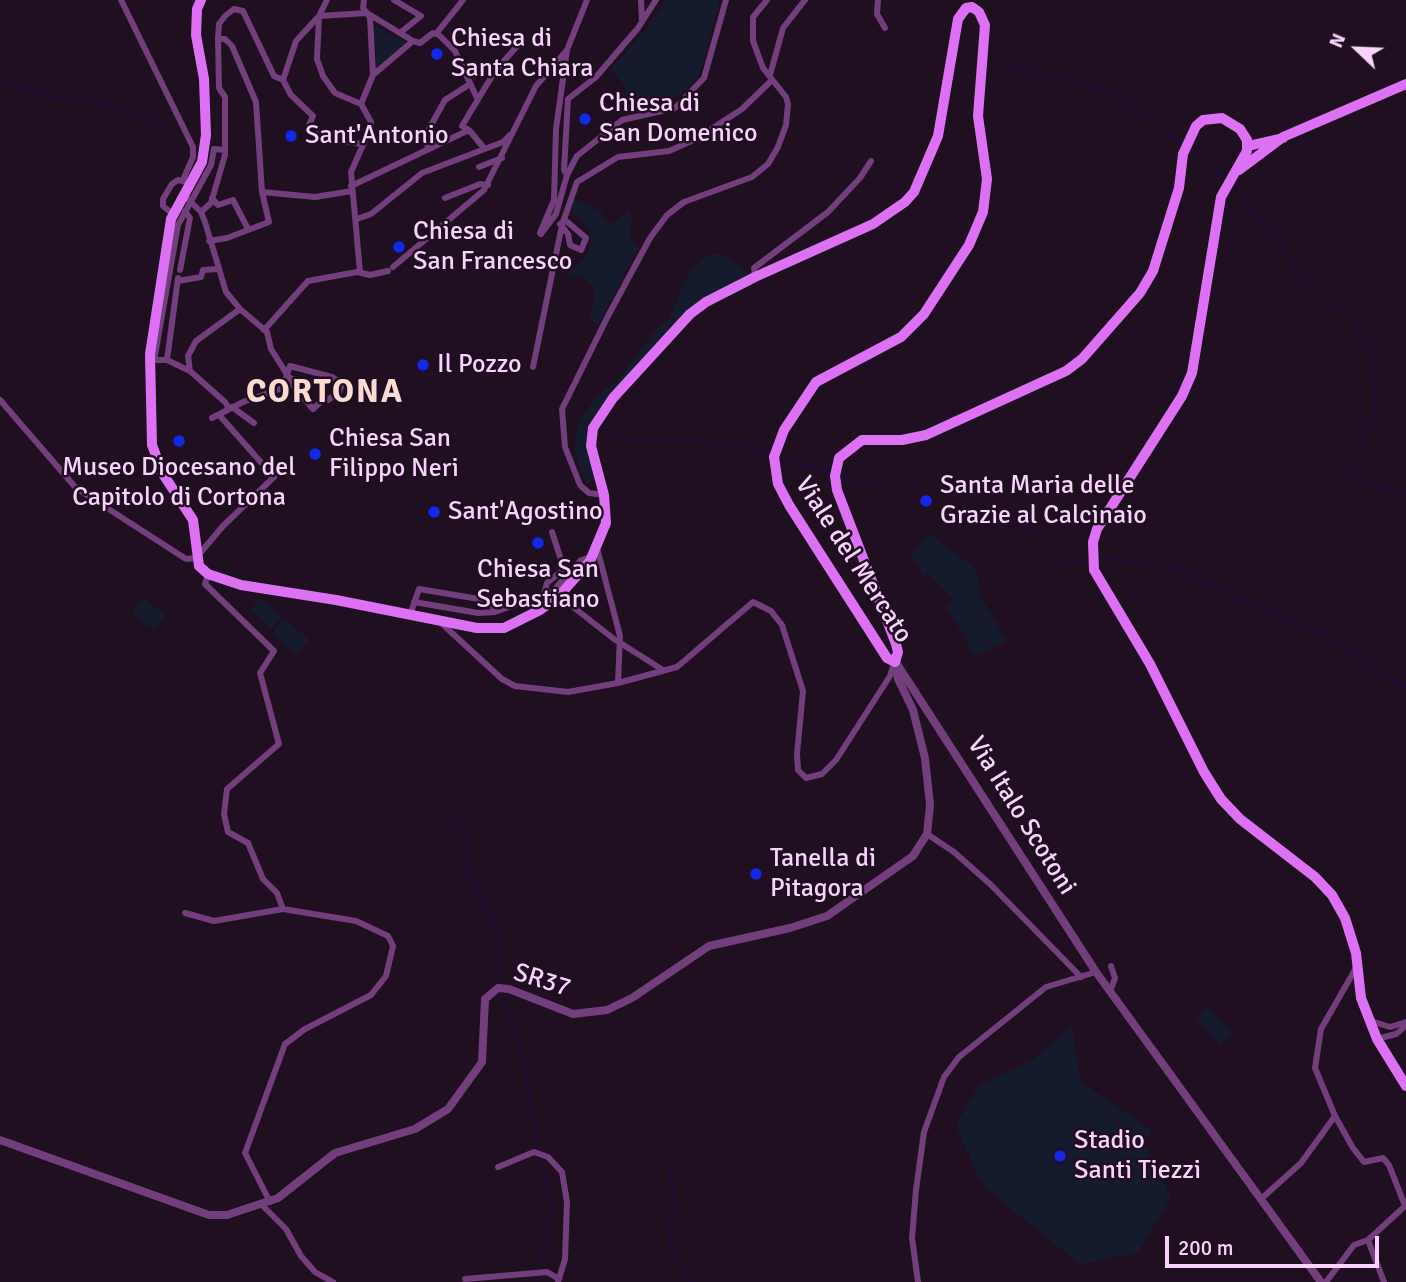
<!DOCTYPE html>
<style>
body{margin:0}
#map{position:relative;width:1406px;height:1282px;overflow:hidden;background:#200f21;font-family:Signika,sans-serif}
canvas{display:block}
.north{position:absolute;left:1322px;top:14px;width:70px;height:70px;-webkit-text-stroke:5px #200f21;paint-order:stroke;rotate:293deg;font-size:19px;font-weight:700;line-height:28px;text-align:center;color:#f8d3fc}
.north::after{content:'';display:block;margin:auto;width:24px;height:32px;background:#f8d3fc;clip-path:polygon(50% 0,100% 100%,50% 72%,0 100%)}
.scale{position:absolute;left:1165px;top:1236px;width:214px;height:32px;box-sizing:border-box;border:4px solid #f8d3fc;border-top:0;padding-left:9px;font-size:21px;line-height:24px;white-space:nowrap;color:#f8d3fc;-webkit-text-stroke:5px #200f21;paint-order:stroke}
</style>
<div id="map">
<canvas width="1406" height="1282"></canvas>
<div class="north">N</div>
<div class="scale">200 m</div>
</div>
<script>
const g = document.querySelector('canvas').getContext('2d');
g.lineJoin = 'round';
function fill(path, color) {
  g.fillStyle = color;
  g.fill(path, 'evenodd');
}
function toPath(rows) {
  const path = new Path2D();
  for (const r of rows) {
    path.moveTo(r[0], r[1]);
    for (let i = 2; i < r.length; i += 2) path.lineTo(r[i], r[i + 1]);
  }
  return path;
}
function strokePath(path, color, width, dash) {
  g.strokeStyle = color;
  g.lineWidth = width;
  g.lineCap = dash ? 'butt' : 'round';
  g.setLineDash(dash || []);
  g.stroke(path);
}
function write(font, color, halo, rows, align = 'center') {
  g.font = font + ' Signika,sans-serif';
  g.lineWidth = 5;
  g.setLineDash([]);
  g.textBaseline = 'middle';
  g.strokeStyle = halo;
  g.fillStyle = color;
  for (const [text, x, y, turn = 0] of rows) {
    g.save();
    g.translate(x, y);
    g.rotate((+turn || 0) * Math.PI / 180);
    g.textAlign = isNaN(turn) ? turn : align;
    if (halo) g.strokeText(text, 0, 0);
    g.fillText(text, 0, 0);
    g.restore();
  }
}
fill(toPath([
 [667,0,720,0,702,66,694,82,681,94,630,113,622,101,627,89,611,69,647,28],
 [373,25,408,43,377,70],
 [574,199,601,211,605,221,611,224,629,211,632,217,630,241,639,247,598,324,589,320,594,303,594,287,582,276,569,277,566,265,574,268,586,258,592,244,588,228,570,211],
 [714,254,722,254,746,271,746,278,707,295,687,311,596,413,589,427,587,447,594,479,588,484,583,478,575,454,576,431,581,417,598,395,619,379,655,330,669,319,689,272,703,259],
 [929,533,974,568,980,585,976,588,1007,641,975,656,947,607,953,598,927,573,924,576,920,573,922,569,910,556],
 [143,598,166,615,155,630,132,613],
 [261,598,282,617,271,628,251,609],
 [285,618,309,640,296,655,272,633],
 [1208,1007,1232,1034,1220,1045,1196,1018],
 [1072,1025,1080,1081,1152,1131,1144,1142,1171,1198,1138,1252,1081,1265,988,1190,975,1170,956,1125,978,1086,1035,1059]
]), '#151b2d');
strokePath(toPath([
 [1005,62,1032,75,1085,83,1107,92,1130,105,1182,144],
 [0,78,9,84,51,96,96,101,120,107,142,120,163,125],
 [1189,150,1226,178],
 [1234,184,1303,277,1352,318,1373,358,1375,402,1372,419,1364,438,1340,464,1374,485,1406,497],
 [602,426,623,438,736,444,770,455],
 [779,458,830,472],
 [839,476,856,482,898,487],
 [974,519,993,525,1014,522,1022,525,1043,540,1065,563,1089,561],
 [1098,560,1108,558,1175,568,1261,609,1332,638,1406,687],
 [441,811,471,846,466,864,498,936,500,966,496,986],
 [498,992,522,1055,538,1151],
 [670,1166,675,1207,670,1232,671,1249,693,1282],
 [537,1270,550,1223,550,1196,539,1157],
 [535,1282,536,1276]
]), '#210d3c', 2);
strokePath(toPath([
 [121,0,193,147,193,157,183,180],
 [327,0,319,16,317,59,323,76,335,93,361,104],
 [394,0,421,16,401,32],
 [641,0,642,22],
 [878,0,877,14,885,28],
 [367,13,413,41,373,75,370,18,367,13],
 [319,16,296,41,283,80,291,95,313,116,309,125,314,132,320,137,361,144],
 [319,16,367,13,363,8,364,0],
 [437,33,455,51,477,98],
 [413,41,420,43,433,33,436,34,463,0],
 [770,75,783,28,805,0],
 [483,147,469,130,462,126,495,71,519,44],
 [429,149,424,138,445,100,470,84],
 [479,167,502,158],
 [567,175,564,170,568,99,596,77,638,28,656,0],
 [351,186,469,130],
 [262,192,315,197,352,191],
 [184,195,201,212,205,222,226,292,240,309,267,332,271,349,288,376,297,383,243,402,212,418],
 [212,198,218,205,233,200,248,229],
 [445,198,480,184,488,185],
 [201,212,211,203,225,155,225,97,219,88,218,39,219,24,225,16,234,9,243,11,274,76,283,80],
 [174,215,163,206,163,199,172,184,178,180,186,182],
 [357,219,371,214,422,173,503,142,510,135],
 [560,224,568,234,570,245,581,250,586,238,565,220],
 [540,233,554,200,556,129,567,50,587,0],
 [541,234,556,214,567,175,577,156,622,120,675,108,704,78,726,0],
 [209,241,227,238,269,222,262,192,256,102,232,46,225,39,218,39],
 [393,267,484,190,536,86,567,50],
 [180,270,190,218,185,211],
 [360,272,351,172,370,129,371,122,361,104,373,75],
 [755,277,754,268,828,212,860,178,871,161],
 [178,278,167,360,190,371],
 [178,281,201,277,203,270,217,269],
 [264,330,308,281,357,272,370,275,388,271],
 [167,360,155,360,155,355,178,225,211,165,214,149,225,150],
 [290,366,332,377,342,384,339,392,328,400,325,398,313,409,286,377,290,366],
 [533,367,562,225,577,182,618,157,669,151,696,139,742,109,771,81],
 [0,400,76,488,186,559,196,558,223,526,274,477,220,416],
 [232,407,254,423],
 [229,409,225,402,190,371,188,356,196,341,240,309],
 [604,495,589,493,580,485,565,447,562,409,608,316,650,238,667,215,684,202,752,177,768,164,778,147,786,125,788,104,786,97,763,68,753,41,753,17,767,0],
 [597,548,620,636,618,683,677,667,753,602,771,611,782,625,803,691,797,754,798,770,806,778,822,774,836,760,890,676,894,664],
 [208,574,205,584,274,651,260,673,279,744,227,789,224,814,228,832,248,843,263,879,277,893,283,909],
 [544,594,547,583,564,569,552,532],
 [559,596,614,639,663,670],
 [495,612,553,591,581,560,591,557],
 [410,615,419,589,491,601,495,612,478,613,414,602],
 [440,622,502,679,515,686,568,692,618,683],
 [927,834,954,852,991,885,1081,977],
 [185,913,214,921,283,909,356,921,388,936,393,946,386,976,371,995,305,1029,285,1044,245,1153,270,1202],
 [1110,992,1115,978,1111,966],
 [1371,1021,1390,1027,1406,1022],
 [1377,1039,1396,1034,1406,1026],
 [498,1167,534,1152,548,1157,562,1172,567,1202,565,1259,558,1282],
 [1261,1199,1301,1163,1335,1116],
 [262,1205,286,1229,301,1256,315,1272,333,1282],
 [1368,1240,1384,1282],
 [465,1279,547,1272,559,1279],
 [918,1282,912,1238,916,1190,924,1132,944,1077,959,1057,1046,987,1096,972],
 [1326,1282,1354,1245,1368,1240,1405,1206,1389,1165,1383,1158,1364,1162,1353,1148,1335,1116,1315,1068,1321,1029,1356,968]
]), '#723e7c', 6);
strokePath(toPath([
 [897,664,1096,972,1321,1282],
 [0,1140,209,1215,227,1215,278,1198,335,1153,415,1129,448,1109,482,1062,485,999,498,988,509,989,573,1014,607,1010,632,998,709,946,790,928,827,916,913,856,927,834,930,805,925,758,913,710,898,679,895,662]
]), '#723e7c', 8);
strokePath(toPath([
 [201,0,197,9,196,35,204,79,206,135,202,162,171,219,150,354,152,445,163,474,193,520,199,566,208,574,241,585,336,600,477,628,504,628,540,610,559,596,590,561,606,523,604,495,591,446,593,428,613,398,690,314,706,302,755,277,873,224,905,202,914,192,938,136,958,19,966,8,972,7,979,12,985,25,978,116,987,179,983,212,969,245,924,314,901,337,816,382,784,430,774,457,778,484,789,505,887,658,895,662,898,652,896,644,837,490,835,476,839,458,862,440,902,440,926,435,1066,371,1082,359,1140,293,1153,271,1179,188,1183,154,1196,126,1203,120,1222,118,1240,129,1247,140,1247,151,1221,197,1192,373,1182,396,1097,529,1093,542,1094,570,1150,664,1204,772,1221,799,1240,819,1315,877,1332,895,1345,918,1356,953,1361,998,1377,1039,1406,1086],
 [1248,146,1283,138],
 [1239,170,1283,137,1406,84]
]), '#dc71f4', 10);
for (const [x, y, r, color] of [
 [437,54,7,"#1229e8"],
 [585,119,7,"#1229e8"],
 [291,136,7,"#1229e8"],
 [399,247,7,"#1229e8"],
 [423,365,7,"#1229e8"],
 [179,441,7,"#1229e8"],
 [315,454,7,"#1229e8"],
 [926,501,7,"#1229e8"],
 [434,512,7,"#1229e8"],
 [538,543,7,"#1229e8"],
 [756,874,7,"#1229e8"],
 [1060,1156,7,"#1229e8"]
]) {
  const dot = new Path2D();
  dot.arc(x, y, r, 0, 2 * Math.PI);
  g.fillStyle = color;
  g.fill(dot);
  strokePath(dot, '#200f21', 2.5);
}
write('26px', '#f8d3fc', '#200f21', [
 ["Chiesa di",451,39],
 ["Santa Chiara",451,69],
 ["Chiesa di",599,104],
 ["San Domenico",599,134],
 ["Sant'Antonio",305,136],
 ["Chiesa di",413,232],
 ["San Francesco",413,262],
 ["Il Pozzo",437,365],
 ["Chiesa San",329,439],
 ["Filippo Neri",329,469],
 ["Museo Diocesano del",179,468,"center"],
 ["Capitolo di Cortona",179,498,"center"],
 ["Santa Maria delle",940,486],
 ["Grazie al Calcinaio",940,516],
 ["Sant'Agostino",448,512],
 ["Chiesa San",538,570,"center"],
 ["Sebastiano",538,600,"center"],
 ["Tanella di",770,859],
 ["Pitagora",770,889],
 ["Stadio",1074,1141],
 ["Santi Tiezzi",1074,1171]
], 'left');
write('26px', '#f8d3fc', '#200f21', [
 ["Viale del Mercato",853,560,57],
 ["Via Italo Scotoni",1021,816,58],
 ["SR37",542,981,17]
]);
g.letterSpacing = '2px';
write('bold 33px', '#fcdbd4', '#200f21', [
 ["CORTONA",325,393]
]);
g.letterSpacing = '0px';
</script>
